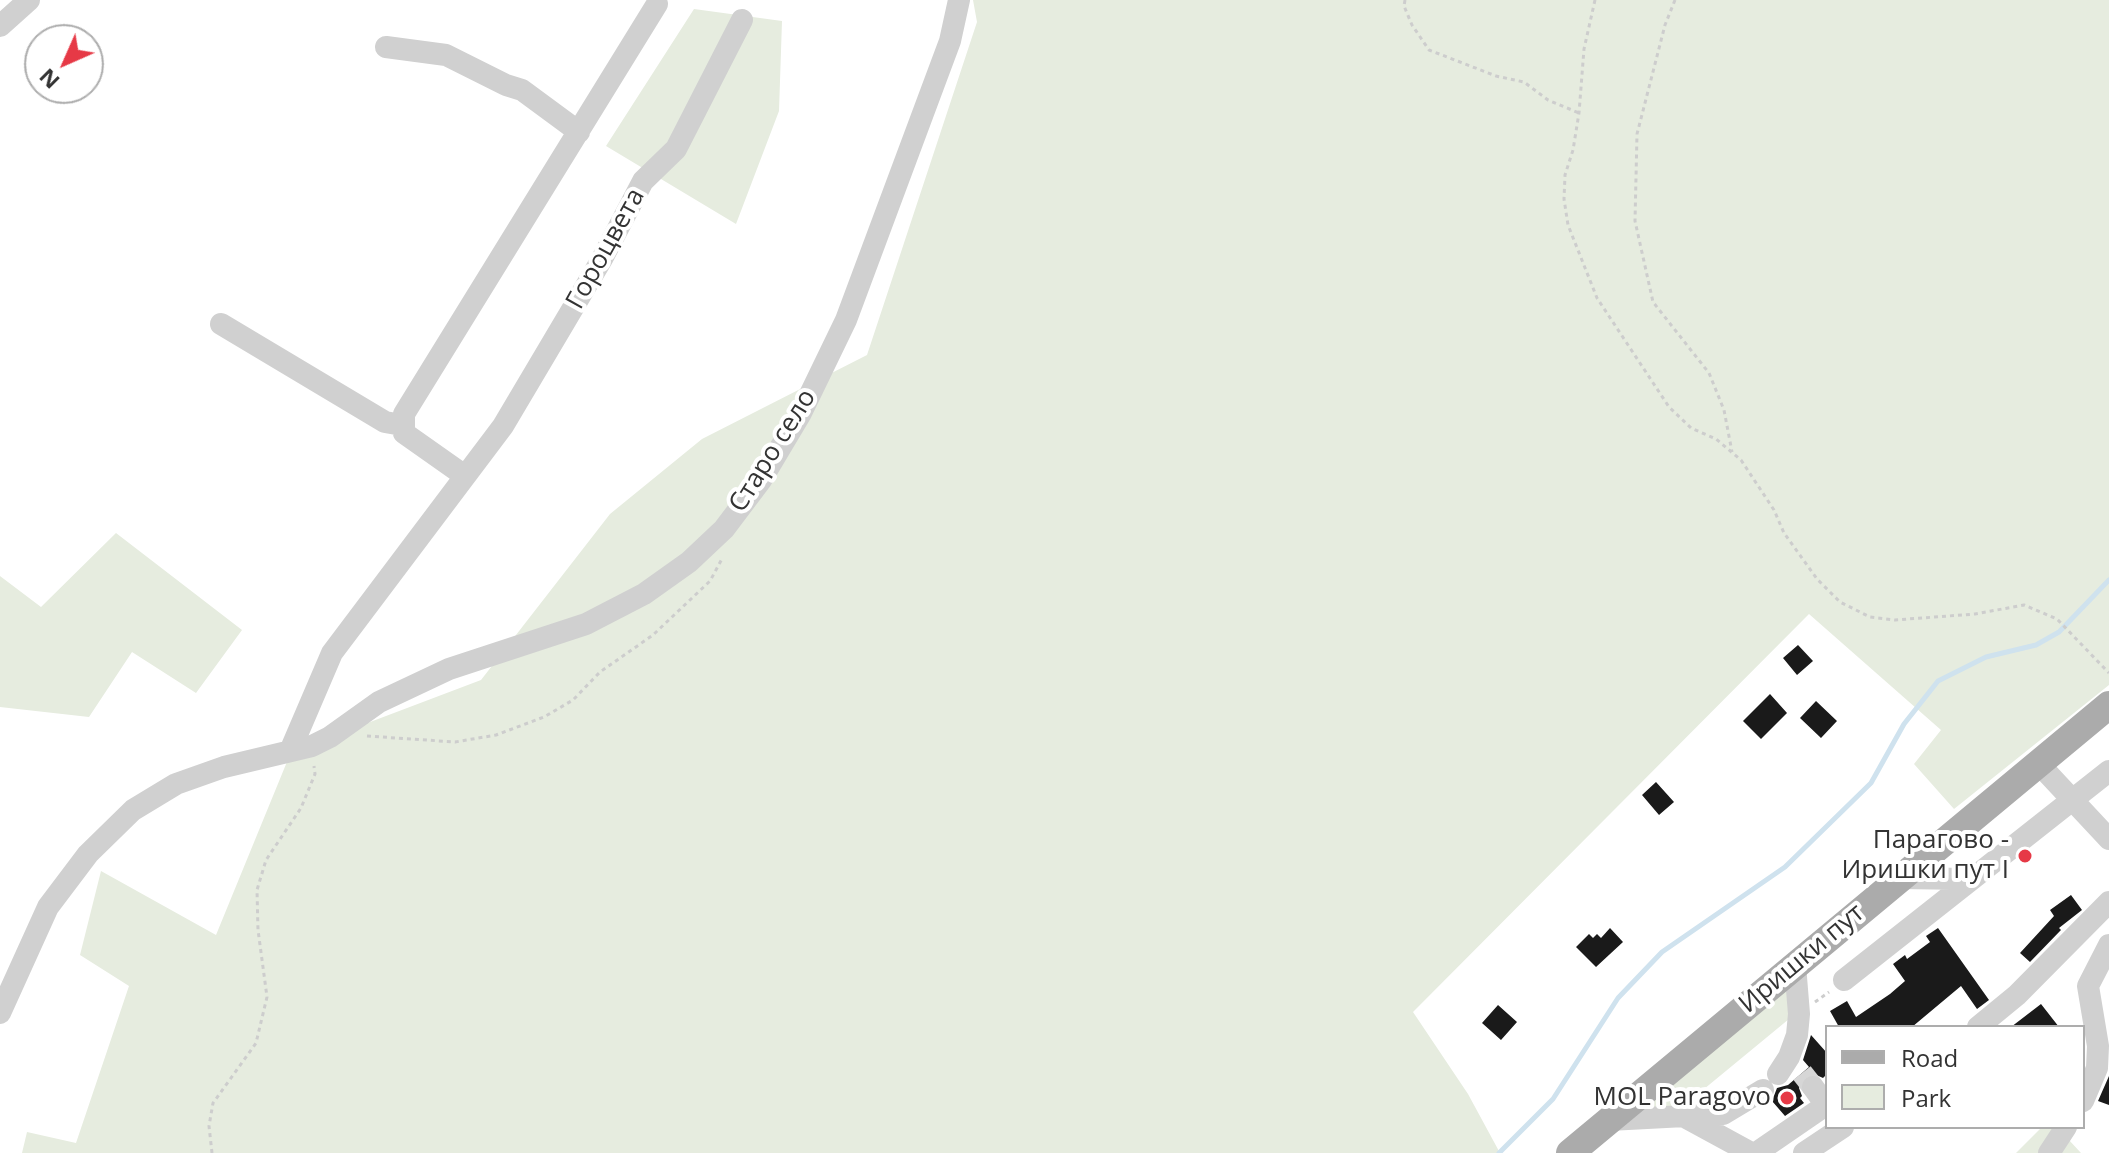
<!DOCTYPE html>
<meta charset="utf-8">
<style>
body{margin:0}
#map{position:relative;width:2109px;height:1153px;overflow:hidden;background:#fff;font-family:"Open Sans",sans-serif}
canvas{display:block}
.legend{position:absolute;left:1825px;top:1025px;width:260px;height:104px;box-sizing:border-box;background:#fff;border:2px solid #adadad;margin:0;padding:10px 14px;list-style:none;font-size:24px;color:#333}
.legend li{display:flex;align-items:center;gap:16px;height:40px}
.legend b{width:40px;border:2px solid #adadad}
.north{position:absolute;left:24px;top:24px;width:80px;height:80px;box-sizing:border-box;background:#fff;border:2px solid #adadad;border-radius:50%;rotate:225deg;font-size:22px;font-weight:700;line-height:32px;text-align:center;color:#333}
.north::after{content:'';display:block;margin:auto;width:28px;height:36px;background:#e63946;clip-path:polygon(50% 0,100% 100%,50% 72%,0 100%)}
</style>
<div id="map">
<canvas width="2109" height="1153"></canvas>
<ul class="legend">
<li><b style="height:10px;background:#ababab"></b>Road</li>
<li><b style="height:22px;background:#e6ecdf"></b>Park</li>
</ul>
<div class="north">N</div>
</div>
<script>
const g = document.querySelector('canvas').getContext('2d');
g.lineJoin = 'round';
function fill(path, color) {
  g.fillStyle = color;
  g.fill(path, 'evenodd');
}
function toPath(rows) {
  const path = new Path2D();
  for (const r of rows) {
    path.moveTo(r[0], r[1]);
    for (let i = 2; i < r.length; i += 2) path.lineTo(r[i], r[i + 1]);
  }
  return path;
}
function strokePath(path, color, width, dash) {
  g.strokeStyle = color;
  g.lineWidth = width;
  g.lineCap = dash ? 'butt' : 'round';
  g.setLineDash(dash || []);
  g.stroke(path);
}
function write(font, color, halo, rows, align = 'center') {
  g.font = font + ' "Open Sans",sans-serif';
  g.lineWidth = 8;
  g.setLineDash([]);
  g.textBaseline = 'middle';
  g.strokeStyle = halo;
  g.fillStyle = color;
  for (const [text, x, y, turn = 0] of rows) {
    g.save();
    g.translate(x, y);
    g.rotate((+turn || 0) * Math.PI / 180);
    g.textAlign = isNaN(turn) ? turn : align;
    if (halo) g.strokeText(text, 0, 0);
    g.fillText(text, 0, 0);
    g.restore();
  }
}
fill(toPath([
 [973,0,2109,0,2109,685,1954,809,1914,764,1941,730,1809,614,1413,1012,1468,1094,1500,1153,22,1153,27,1132,76,1143,129,986,80,955,101,871,216,935,291,752,481,680,610,514,702,439,867,355,977,22],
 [694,9,782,21,779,111,736,224,606,146],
 [116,533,242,630,196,693,132,652,89,717,0,707,0,576,41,607],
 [1788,981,1789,1019,1681,1108,1623,1117],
 [2042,1127,2057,1127,2081,1153,2016,1153]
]), '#e6ecdf');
strokePath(toPath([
 [1499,1153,1553,1099,1618,998,1662,952,1785,867,1871,783,1904,724,1938,681,1986,657,2036,645,2059,632,2109,580]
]), '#cfe2ee', 5);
fill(toPath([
 [1798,645,1813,661,1797,675,1783,658],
 [1770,694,1787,713,1761,739,1743,721],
 [1816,701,1837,721,1821,738,1800,718],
 [1656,782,1674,802,1659,815,1642,795],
 [2071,895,2082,910,2059,928,2061,930,2030,962,2020,953,2054,916,2050,910],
 [1610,928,1623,942,1596,967,1576,947,1589,934,1593,938,1597,934,1601,938],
 [1938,928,1989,1000,1977,1009,1961,986,1912,1027,1839,1027,1830,1011,1847,1001,1856,1017,1890,994,1905,981,1893,964,1905,955,1907,959,1930,942,1926,936],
 [2041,1004,2059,1027,2011,1027],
 [1498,1005,1517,1022,1501,1040,1482,1023],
 [1811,1035,1827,1053,1827,1074,1823,1078,1812,1073,1804,1076,1799,1088,1802,1096,1800,1098,1804,1103,1785,1116,1772,1101,1777,1088,1788,1085,1809,1067,1803,1060],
 [2109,1076,2109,1105,2098,1101]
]), '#1a1a1a');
strokePath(toPath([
 [1802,1073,1813,1087]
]), '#d6d6d6', 22, [22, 11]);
strokePath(toPath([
 [1405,0,1404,6,1412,25,1429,50,1496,76,1524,82,1548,100,1579,113],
 [1595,0,1584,49,1579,113,1573,150,1565,175,1564,199,1568,225,1597,298,1669,407,1691,428,1716,439,1741,460,1774,510,1784,533,1817,579,1840,602,1870,617,1895,620,1975,614,2024,605,2057,619,2109,673],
 [1675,0,1665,25,1637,134,1635,221,1653,302,1709,373,1724,410,1732,452],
 [367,736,455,742,496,735,544,717,573,700,600,672,653,635,710,581,723,557],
 [1815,1002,1829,992],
 [212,1153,209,1126,213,1103,256,1043,267,997,258,930,257,890,266,860,301,808,315,774,314,766]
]), '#cdcdcd', 3, [4, 4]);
strokePath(toPath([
 [0,26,29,0],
 [386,47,446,55,506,85,522,90,579,132],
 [221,324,385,422,402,425],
 [465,476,404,433,404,414,657,4],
 [290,751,332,653,503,426,602,259,643,181,676,149,742,20],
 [2038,763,2109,839],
 [1899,878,1969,879],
 [1844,980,2109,771],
 [0,1013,48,907,88,854,133,810,176,784,224,767,312,746,330,737,379,702,449,669,586,624,644,594,689,562,724,529,761,480,801,413,846,320,950,41,959,0],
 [1978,1027,2017,995,2109,902],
 [1778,1074,1789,1057,1797,1035,1799,1014,1795,965],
 [2083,1101,2097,1068,2098,1046,2088,986,2109,945],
 [1685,1117,1751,1153],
 [1609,1120,1723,1114,1763,1090],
 [1756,1153,1826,1105,1813,1087],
 [1804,1153,1843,1127],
 [2049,1153,2066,1127]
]), '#d0d0d0', 22);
strokePath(toPath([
 [1570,1153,2109,705]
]), '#ababab', 28);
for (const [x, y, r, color] of [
 [2025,856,8,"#e63946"],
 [1787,1098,8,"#e63946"]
]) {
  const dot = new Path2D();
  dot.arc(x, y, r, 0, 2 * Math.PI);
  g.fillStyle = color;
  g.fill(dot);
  strokePath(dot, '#fff', 3);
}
write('26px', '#333', '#fff', [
 ["Гороцвета",606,249,-61],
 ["Старо село",773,451,-58],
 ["Иришки пут",1802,959,-40]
]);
write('26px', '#333', '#fff', [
 ["Парагово -",2009,841],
 ["Иришки пут I",2009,871],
 ["MOL Paragovo",1771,1098]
], 'right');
</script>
